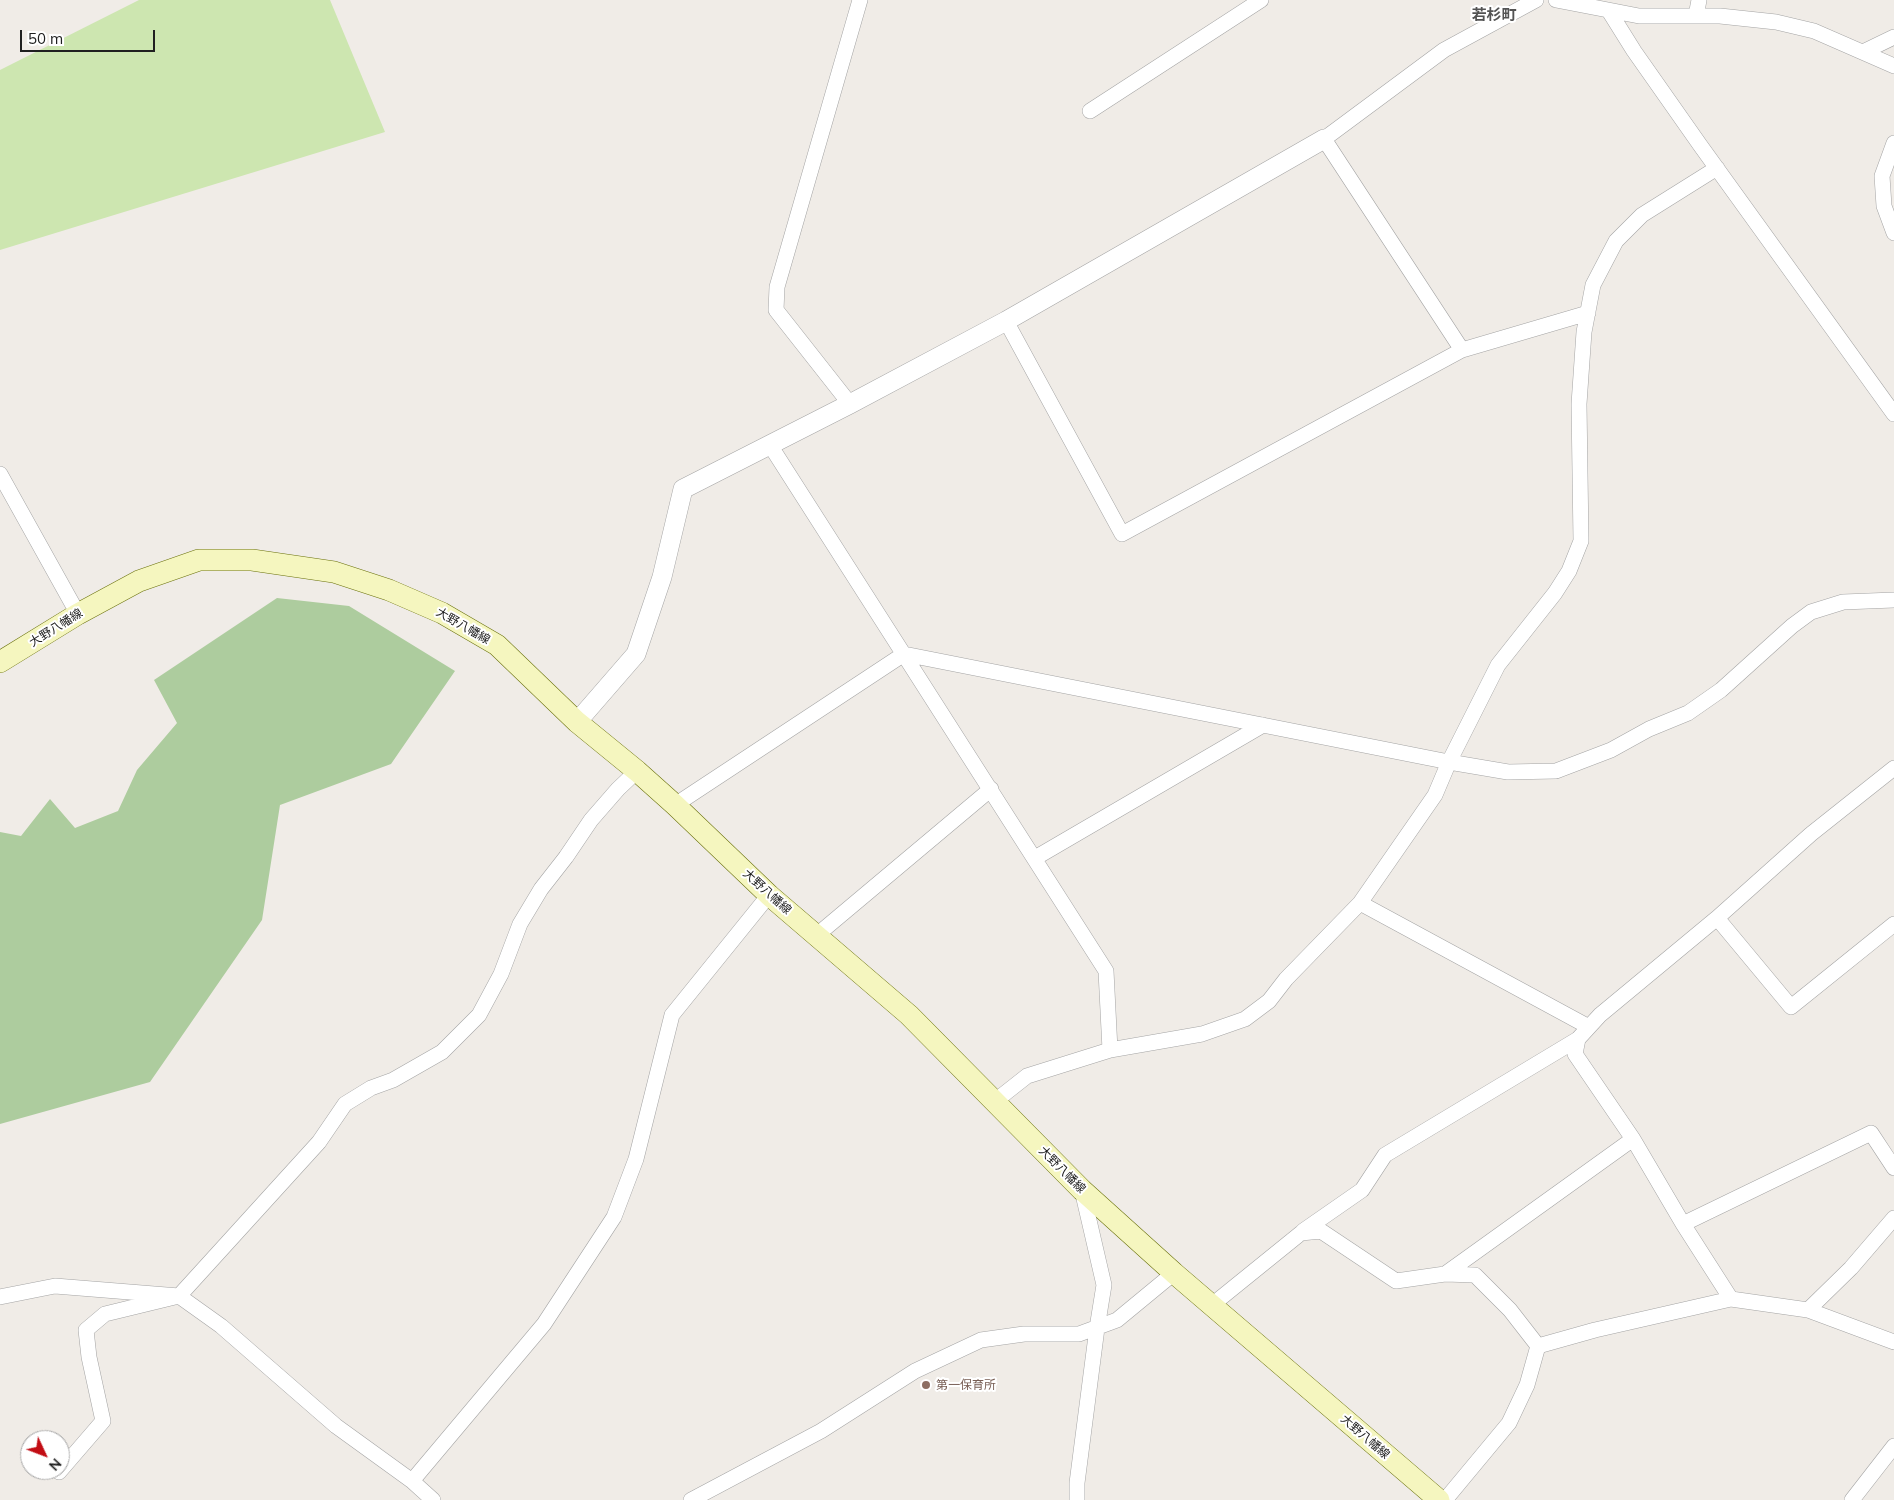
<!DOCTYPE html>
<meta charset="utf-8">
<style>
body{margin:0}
#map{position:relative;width:1894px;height:1500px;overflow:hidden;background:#f0ece7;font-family:Mulish,sans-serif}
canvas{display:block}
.north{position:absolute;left:20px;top:1430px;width:50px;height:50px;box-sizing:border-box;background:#fff;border:1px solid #a6a6a6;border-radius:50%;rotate:133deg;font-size:14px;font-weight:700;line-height:20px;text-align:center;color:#202020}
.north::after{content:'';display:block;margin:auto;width:18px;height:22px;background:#c20d14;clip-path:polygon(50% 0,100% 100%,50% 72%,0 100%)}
.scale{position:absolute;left:20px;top:30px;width:135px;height:22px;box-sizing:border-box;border:2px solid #202020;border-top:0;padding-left:6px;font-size:15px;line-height:18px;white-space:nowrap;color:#202020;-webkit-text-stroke:4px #fff;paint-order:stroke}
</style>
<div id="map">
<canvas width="1894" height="1500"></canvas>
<div class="north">N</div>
<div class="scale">50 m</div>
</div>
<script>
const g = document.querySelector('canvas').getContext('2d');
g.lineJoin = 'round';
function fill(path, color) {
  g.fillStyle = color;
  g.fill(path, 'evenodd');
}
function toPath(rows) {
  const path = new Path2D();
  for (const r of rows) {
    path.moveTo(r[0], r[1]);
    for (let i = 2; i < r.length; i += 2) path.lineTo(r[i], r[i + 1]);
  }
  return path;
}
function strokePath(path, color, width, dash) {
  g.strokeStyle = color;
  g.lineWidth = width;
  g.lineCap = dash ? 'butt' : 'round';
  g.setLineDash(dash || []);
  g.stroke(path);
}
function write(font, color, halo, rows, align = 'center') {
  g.font = font + ' Mulish,"Noto Sans JP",sans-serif';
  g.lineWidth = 4;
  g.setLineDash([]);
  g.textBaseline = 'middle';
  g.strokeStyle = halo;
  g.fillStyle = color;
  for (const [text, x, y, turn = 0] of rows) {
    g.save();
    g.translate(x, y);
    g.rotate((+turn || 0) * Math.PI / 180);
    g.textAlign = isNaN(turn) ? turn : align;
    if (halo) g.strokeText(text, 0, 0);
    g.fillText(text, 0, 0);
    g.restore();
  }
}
fill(toPath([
 [139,0,330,0,385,132,0,250,0,70]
]), '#cde6b0');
fill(toPath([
 [277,598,349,606,455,671,391,764,280,805,262,920,150,1082,0,1124,0,832,21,836,50,799,75,828,118,811,137,770,177,723,154,680]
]), '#adcc9e');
const minor = toPath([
 [1556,0,1639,16,1720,16,1776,22,1814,31,1894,66],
 [1609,11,1634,51,1700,145,1894,414],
 [1696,16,1699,0],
 [1863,52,1894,37],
 [1090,111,1261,0],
 [1894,143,1882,176,1884,206,1894,233],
 [1006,321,1122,534,1462,350,1588,313],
 [1462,350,1324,139,1444,50,1536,0],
 [850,404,776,310,777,287,860,0],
 [770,445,1106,971,1110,1050],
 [0,474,78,614],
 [675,805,904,654,1449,762,1508,772,1556,771,1611,750,1649,729,1688,713,1721,690,1792,626,1811,612,1843,602,1894,600],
 [1035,858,1263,725],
 [1360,903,1589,1027],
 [1717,918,1791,1007,1894,924],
 [817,935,991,789],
 [994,1102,1027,1076,1110,1050,1202,1034,1245,1019,1269,1001,1286,979,1360,903,1435,795,1449,762,1498,665,1555,593,1569,571,1581,541,1579,404,1584,332,1593,285,1616,241,1642,215,1717,168],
 [1683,1224,1871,1133,1894,1168],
 [1303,1231,1362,1190,1385,1155,1578,1039],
 [1445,1274,1633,1139],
 [0,1297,55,1286,179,1296,221,1326,336,1426,412,1481,433,1500],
 [1731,1299,1683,1224,1633,1139,1575,1054,1578,1039,1600,1015,1717,918,1811,834,1894,768],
 [1212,1305,1301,1233,1321,1231,1396,1281,1445,1274,1475,1275,1510,1310,1538,1346],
 [1808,1310,1851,1268,1894,1218],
 [1538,1346,1595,1330,1731,1299,1808,1310,1894,1342],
 [59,1472,103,1421,89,1357,86,1330,105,1314,179,1296,319,1142,345,1104,371,1088,393,1080,442,1052,479,1015,501,974,520,924,541,889,566,857,591,820,618,789,637,771],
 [412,1481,544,1324,614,1217,636,1159,672,1015,769,895],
 [691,1500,821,1431,915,1371,981,1340,1024,1334,1079,1334,1117,1320,1174,1273],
 [1077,1500,1077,1483,1097,1328,1104,1285,1082,1190],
 [1445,1500,1509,1423,1527,1385,1538,1346],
 [1852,1500,1894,1446]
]);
const tertiary = toPath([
 [577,722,636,654,662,577,683,489,850,404,1006,321,1324,139]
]);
const secondary = toPath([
 [0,662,78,614,139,581,199,560,252,560,334,572,389,590,442,613,497,645,577,722,637,771,675,805,769,895,909,1015,1082,1190,1174,1273,1439,1500]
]);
strokePath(minor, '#a4a4a4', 16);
strokePath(tertiary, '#a4a4a4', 20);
strokePath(secondary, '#6a710c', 22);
strokePath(minor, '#fff', 15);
strokePath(tertiary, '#fff', 19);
strokePath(secondary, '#f5f6bf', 21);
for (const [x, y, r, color] of [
 [926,1385,5,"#8d6e63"]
]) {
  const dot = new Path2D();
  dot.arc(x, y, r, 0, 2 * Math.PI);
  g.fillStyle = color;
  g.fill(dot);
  strokePath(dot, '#fff', 2);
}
write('12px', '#202020', '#fff', [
 ["大野八幡線",463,626,30],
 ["大野八幡線",56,628,-32],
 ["大野八幡線",767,892,42],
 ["大野八幡線",1062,1170,45],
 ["大野八幡線",1365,1437,41]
]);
write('12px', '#785e54', '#fff', [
 ["第一保育所",936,1385]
], 'left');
write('bold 15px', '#535353', '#fff', [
 ["若杉町",1494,15]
]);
</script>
